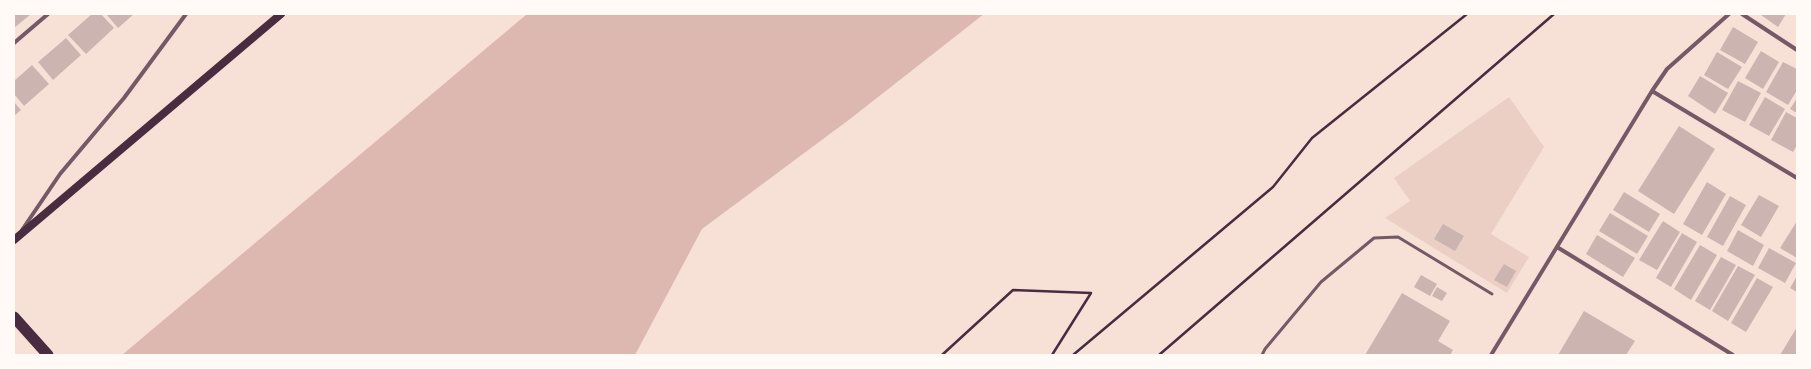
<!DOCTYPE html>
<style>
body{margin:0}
#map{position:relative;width:1811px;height:369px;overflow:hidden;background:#f7e1d7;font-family:Mulish,sans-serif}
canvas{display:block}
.frame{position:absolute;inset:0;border:15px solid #fffaf5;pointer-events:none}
</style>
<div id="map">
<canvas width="1811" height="369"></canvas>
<div class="frame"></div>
</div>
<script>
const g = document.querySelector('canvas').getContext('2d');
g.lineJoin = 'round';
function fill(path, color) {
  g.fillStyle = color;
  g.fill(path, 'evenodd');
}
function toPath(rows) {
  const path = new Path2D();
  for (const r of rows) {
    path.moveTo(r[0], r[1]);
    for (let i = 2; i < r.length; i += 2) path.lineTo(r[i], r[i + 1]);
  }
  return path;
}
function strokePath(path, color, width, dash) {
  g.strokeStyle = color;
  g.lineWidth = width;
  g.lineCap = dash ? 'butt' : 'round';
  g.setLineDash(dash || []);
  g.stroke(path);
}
fill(toPath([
 [1509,97,1544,147,1491,234,1529,257,1507,293,1385,218,1410,201,1394,178]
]), '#ebcfc5');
fill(toPath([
 [527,14,984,14,850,119,702,229,635,355,122,355]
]), '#dcb8b0');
fill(toPath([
 [14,14,31,14,14,28],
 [92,14,101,14,114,28,86,54,68,35],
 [106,14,134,14,118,28],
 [1761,14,1786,14,1778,27,1761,15],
 [1733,27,1758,42,1745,64,1720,50],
 [66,38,81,55,53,80,38,62],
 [1761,51,1779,62,1763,89,1745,78],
 [1717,52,1742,67,1728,89,1704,75],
 [1783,62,1797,69,1797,90,1788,105,1766,92],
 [32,65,49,84,24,106,14,94,14,81],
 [1700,76,1728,93,1715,114,1688,96],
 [1738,81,1761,93,1745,122,1722,110],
 [1765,97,1785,109,1769,136,1749,125],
 [1797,98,1797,113,1790,109],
 [14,102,21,110,14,116],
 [1786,112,1797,118,1797,145,1793,152,1771,140],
 [1679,126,1715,149,1674,214,1638,191],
 [1707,182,1726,194,1702,235,1683,224],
 [1624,192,1660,214,1649,232,1613,210],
 [1759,195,1779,206,1761,237,1741,225],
 [1730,196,1746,205,1723,246,1707,237],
 [1610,213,1648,236,1637,254,1599,231],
 [1663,221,1680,232,1657,270,1639,260],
 [1797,221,1797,258,1780,248],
 [1443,224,1464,236,1455,251,1434,239],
 [1738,230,1764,245,1753,266,1727,251],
 [1682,233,1697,242,1671,287,1656,278],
 [1597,235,1635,258,1623,277,1586,254],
 [1700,245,1717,255,1691,300,1674,289],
 [1769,248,1796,263,1785,283,1758,268],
 [1721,257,1736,265,1710,310,1695,301],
 [1504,264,1516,271,1507,287,1494,280],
 [1738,266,1755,275,1728,321,1712,311],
 [1421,275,1437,284,1430,296,1414,287],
 [1797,276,1797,292,1790,288],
 [1757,278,1773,287,1746,332,1731,323],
 [1437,287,1447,293,1442,301,1432,296],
 [1402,293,1450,321,1438,341,1453,350,1450,355,1365,355],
 [1584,311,1635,341,1626,355,1558,355],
 [1797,327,1797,355,1780,355]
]), '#ccb4b1');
strokePath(toPath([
 [942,355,1013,290,1091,293,1052,355],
 [1073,355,1273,187,1312,138,1467,14],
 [1159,355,1554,14]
]), '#4a2c40', 2.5);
strokePath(toPath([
 [1262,355,1265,349,1321,282,1374,238,1398,237,1492,294]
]), '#755966', 3);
strokePath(toPath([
 [1742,14,1797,50],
 [14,43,48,14],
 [1652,91,1797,178],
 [22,230,60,174,124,98,186,14],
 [1557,247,1733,355],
 [1491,355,1652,91,1667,69,1729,14]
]), '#755966', 4);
strokePath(toPath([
 [14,240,281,14]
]), '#4a2c40', 8);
strokePath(toPath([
 [14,317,48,355]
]), '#4a2c40', 11);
</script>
